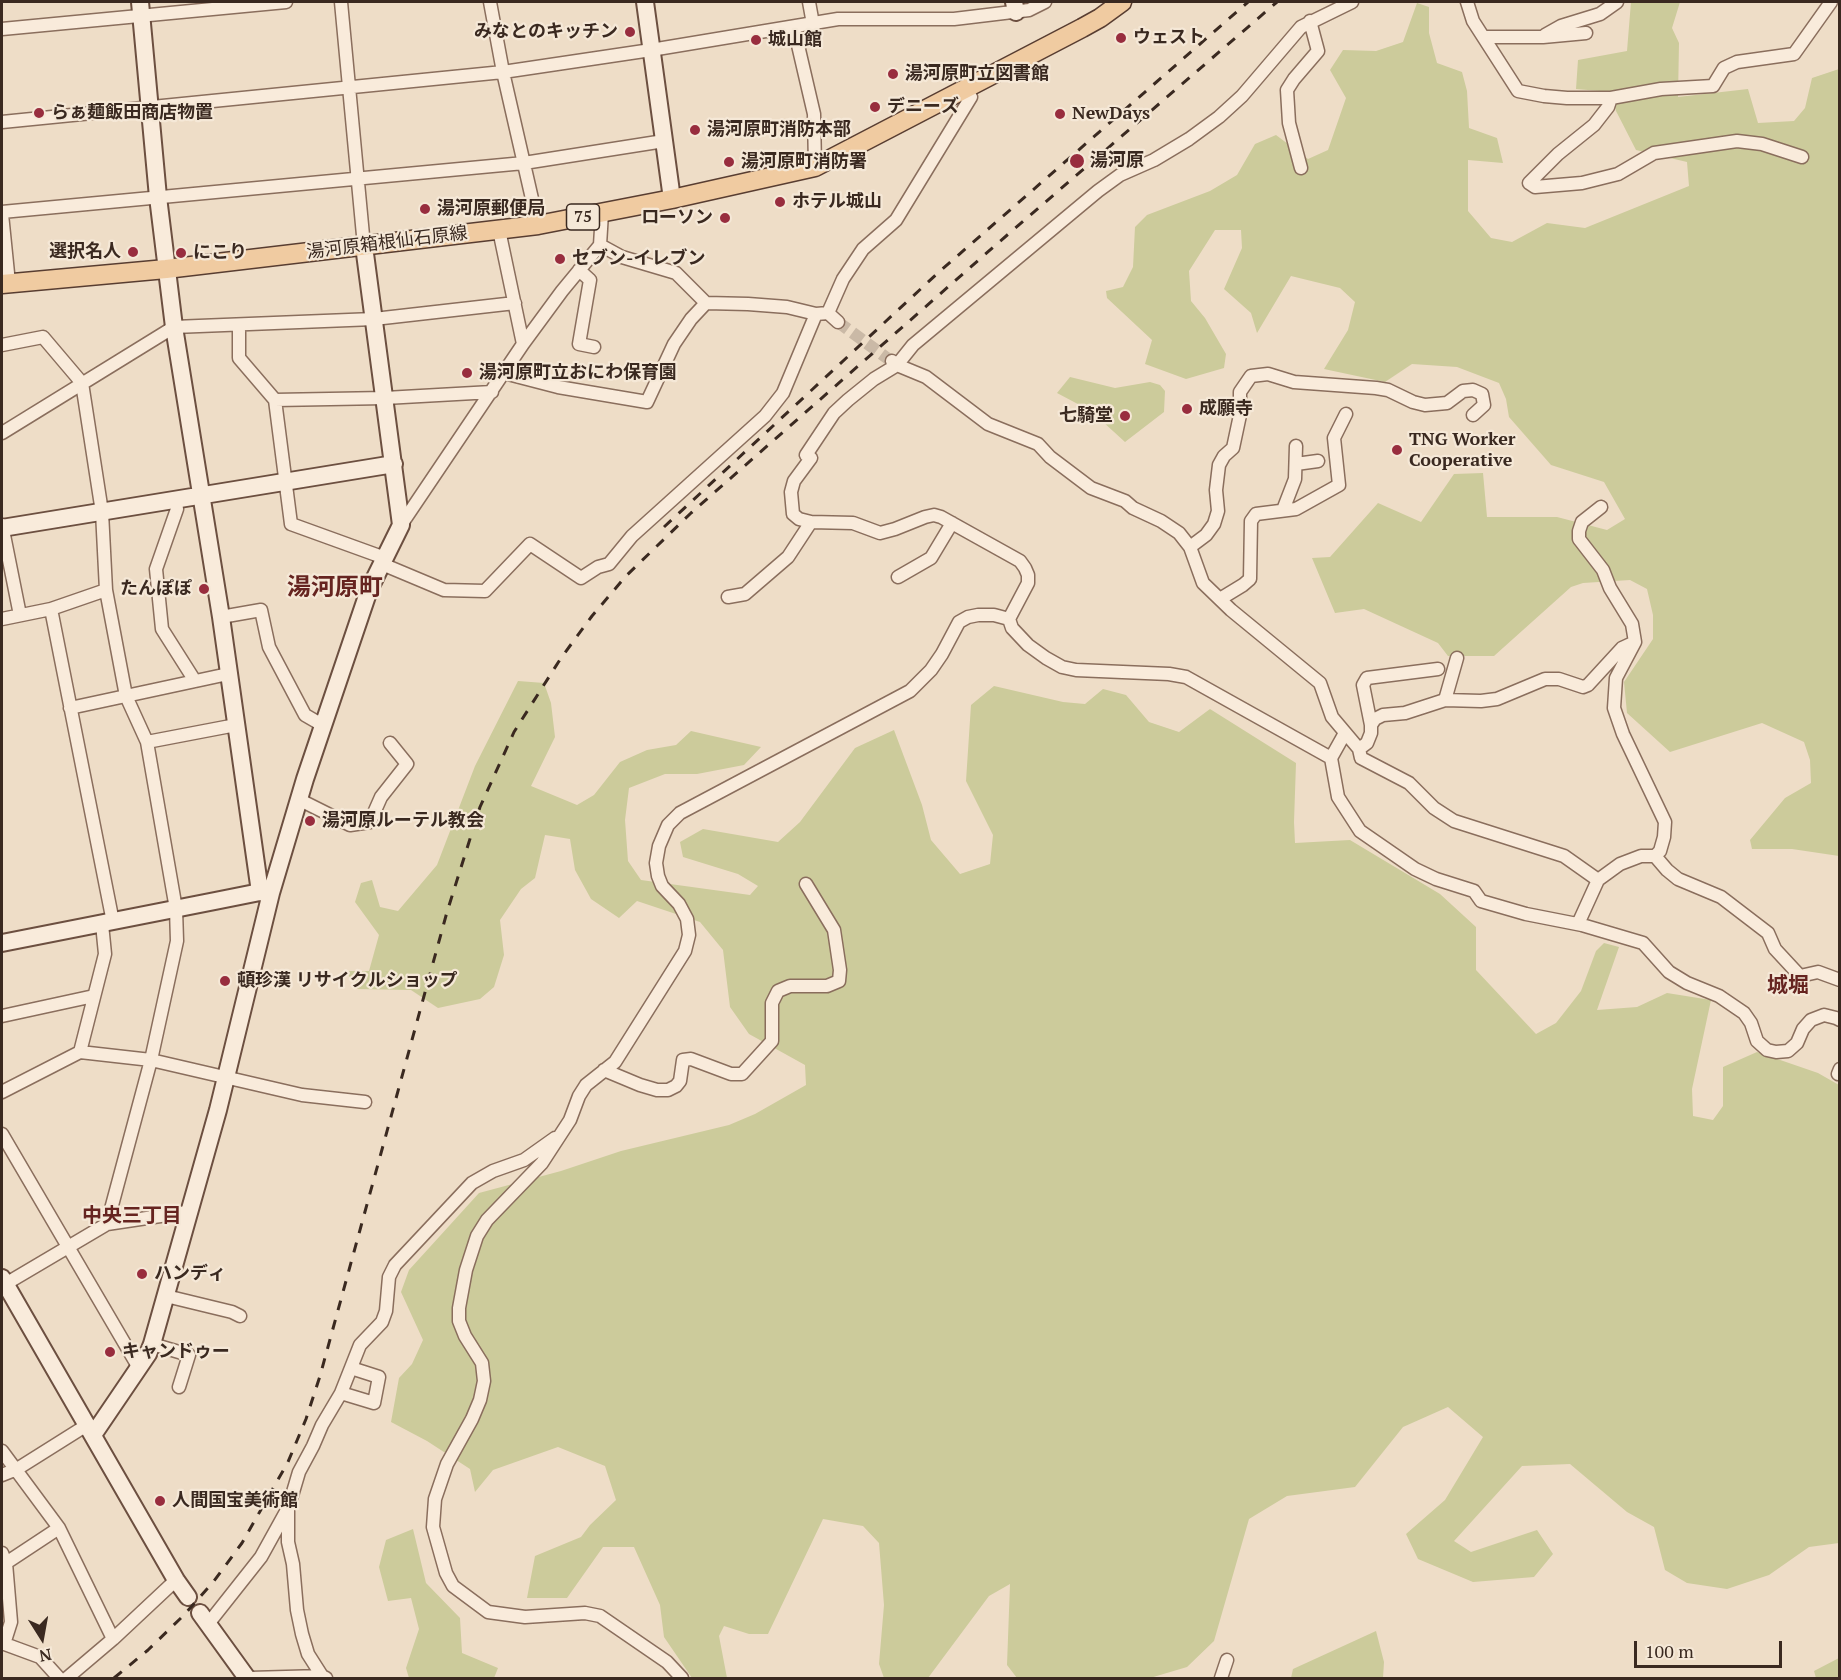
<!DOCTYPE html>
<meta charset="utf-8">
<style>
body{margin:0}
#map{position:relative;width:1841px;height:1680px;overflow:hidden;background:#eeddc7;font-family:"PT Serif",serif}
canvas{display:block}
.frame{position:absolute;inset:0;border:3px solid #3a2920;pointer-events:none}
.north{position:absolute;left:12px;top:1608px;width:60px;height:60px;-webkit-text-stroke:4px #f5e8d7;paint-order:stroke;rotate:169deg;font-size:16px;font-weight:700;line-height:24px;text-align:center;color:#3a2920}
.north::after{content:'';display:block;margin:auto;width:21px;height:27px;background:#3a2920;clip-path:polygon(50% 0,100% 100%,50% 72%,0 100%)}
.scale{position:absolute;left:1634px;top:1641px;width:148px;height:27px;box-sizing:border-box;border:3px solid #3a2920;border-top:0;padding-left:8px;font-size:18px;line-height:21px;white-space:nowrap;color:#3a2920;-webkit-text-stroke:4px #f5e8d7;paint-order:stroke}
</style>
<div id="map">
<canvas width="1841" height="1680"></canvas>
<div class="frame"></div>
<div class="north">N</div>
<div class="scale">100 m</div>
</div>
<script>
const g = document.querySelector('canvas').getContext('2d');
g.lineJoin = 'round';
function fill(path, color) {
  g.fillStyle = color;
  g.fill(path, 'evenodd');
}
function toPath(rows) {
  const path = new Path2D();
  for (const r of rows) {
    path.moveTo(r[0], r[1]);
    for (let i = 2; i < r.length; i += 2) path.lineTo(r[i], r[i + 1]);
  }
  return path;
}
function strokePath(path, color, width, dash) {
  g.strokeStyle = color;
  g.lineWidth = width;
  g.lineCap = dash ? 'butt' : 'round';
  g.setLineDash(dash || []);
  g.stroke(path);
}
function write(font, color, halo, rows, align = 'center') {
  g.font = font + ' "PT Serif","Noto Sans JP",serif';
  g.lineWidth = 4.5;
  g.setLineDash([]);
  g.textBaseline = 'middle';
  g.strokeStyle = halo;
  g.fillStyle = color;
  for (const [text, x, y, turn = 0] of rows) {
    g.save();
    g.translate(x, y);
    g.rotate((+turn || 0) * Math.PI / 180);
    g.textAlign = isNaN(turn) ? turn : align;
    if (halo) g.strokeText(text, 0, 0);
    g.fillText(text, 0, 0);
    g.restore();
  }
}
fill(toPath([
 [1631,2,1680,2,1672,28,1679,43,1678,97,1748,89,1758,123,1794,121,1805,108,1812,78,1839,69,1839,856,1792,849,1752,849,1750,840,1785,798,1811,783,1810,760,1804,742,1762,723,1670,752,1627,713,1624,682,1653,639,1653,615,1647,589,1630,580,1583,583,1571,587,1494,656,1448,656,1438,643,1364,609,1335,613,1312,558,1330,557,1378,503,1421,522,1454,474,1483,473,1487,517,1557,517,1607,530,1625,519,1604,482,1551,465,1509,417,1506,399,1499,383,1457,367,1412,364,1385,382,1324,369,1348,330,1355,302,1340,288,1291,276,1257,333,1251,313,1224,289,1242,248,1241,230,1215,230,1189,271,1191,301,1205,318,1226,354,1224,368,1186,379,1145,364,1152,340,1107,298,1106,291,1123,287,1133,267,1135,227,1147,215,1210,191,1237,175,1255,144,1276,135,1308,159,1328,150,1346,98,1330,70,1343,50,1376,51,1403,42,1417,3,1429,7,1429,33,1437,63,1462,72,1467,91,1469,128,1497,138,1503,163,1468,160,1468,211,1491,238,1512,242,1547,223,1585,228,1689,186,1687,162,1636,150,1616,111,1611,92,1576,89,1578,60,1627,51],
 [1070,377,1115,388,1150,382,1160,385,1165,391,1164,412,1125,442,1091,411,1057,393],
 [518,681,544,683,551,703,555,737,531,786,577,805,594,795,620,762,647,750,676,745,691,731,761,747,744,765,697,774,665,774,629,788,625,820,628,861,641,880,750,895,758,886,738,874,683,857,680,842,703,829,778,842,800,822,855,748,894,730,922,805,931,840,960,874,990,864,993,835,966,781,971,705,994,686,1063,702,1085,704,1103,689,1126,695,1149,722,1179,732,1210,709,1296,763,1294,822,1295,843,1350,840,1440,894,1476,927,1476,970,1536,1034,1556,1023,1581,991,1596,951,1604,943,1619,947,1597,1010,1637,1007,1667,993,1711,1000,1692,1089,1693,1116,1713,1120,1723,1106,1723,1067,1757,1052,1818,1073,1839,1085,1839,1543,1809,1547,1769,1575,1727,1589,1687,1583,1665,1570,1654,1527,1627,1512,1570,1464,1522,1466,1454,1541,1471,1552,1537,1530,1553,1554,1534,1577,1473,1582,1418,1559,1406,1534,1445,1500,1483,1437,1448,1407,1403,1427,1355,1487,1287,1496,1249,1519,1214,1641,1187,1667,1150,1678,1017,1678,1007,1665,1010,1584,989,1596,928,1678,884,1678,879,1664,884,1605,879,1543,863,1526,823,1519,768,1634,749,1634,724,1626,719,1636,727,1678,692,1678,664,1637,660,1605,634,1547,603,1547,567,1598,527,1598,535,1556,581,1537,590,1525,616,1500,605,1466,558,1447,493,1470,475,1492,470,1469,427,1441,391,1422,399,1378,412,1364,423,1340,401,1292,409,1270,479,1193,561,1171,621,1151,729,1125,755,1114,806,1085,805,1065,749,1034,730,1007,723,950,700,922,637,901,619,918,591,899,575,870,570,839,545,835,535,878,521,889,500,920,504,955,494,987,480,999,438,1008,411,990,357,989,346,971,369,971,379,935,355,902,361,883,372,880,380,907,398,911,437,865,475,766],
 [413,1529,426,1583,460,1618,462,1653,498,1668,494,1678,409,1678,406,1668,419,1629,411,1598,388,1601,379,1567,386,1540],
 [1376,1631,1384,1662,1383,1678,1291,1678,1293,1669],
 [1839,1658,1839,1678,1816,1678,1814,1671]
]), '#cccb9b');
strokePath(toPath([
 [838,322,891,361]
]), '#cab9a6', 12, [12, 6]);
const street = toPath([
 [341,2,364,246],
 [490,2,503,72,538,225],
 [809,2,813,24],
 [1467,2,1473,21,1518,91,1544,96,1567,98,1611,98,1661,89,1713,86,1724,68,1737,62,1794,54,1831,2],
 [794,28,814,114,815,167],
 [2,29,286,2],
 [1545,35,1561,26,1600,14,1617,2],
 [1484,37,1543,37,1586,33],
 [1611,98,1608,107,1594,125,1558,154,1529,183,1535,187,1582,183,1618,174,1654,153,1737,141,1762,144,1802,157],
 [2,122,503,72,651,50,838,19,954,19,1029,10,1045,2],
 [1301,168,1289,123,1287,90,1294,79,1318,51,1310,21],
 [2,212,524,163,664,141],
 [2,214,9,283],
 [499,230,523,344],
 [600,245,622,257,676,273,706,303],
 [579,270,590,280,579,344,594,347],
 [828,313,843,279,863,249,896,220,971,97],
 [828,313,838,322],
 [239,325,239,358,275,400,291,524,385,558],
 [2,345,43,337,82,383,102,512,106,590,126,696,147,742,176,909,177,941,151,1060,107,1224],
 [892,361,897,365,926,377,988,424,1038,444,1050,457,1091,488,1125,501,1133,508,1161,521,1179,533,1190,547,1203,583,1231,610,1320,683,1332,717,1359,749,1361,758,1409,783,1434,808,1454,821,1564,856,1598,880,1620,864,1641,856,1655,856,1667,870,1678,879,1721,897,1768,933,1775,949,1800,976,1818,972,1840,980],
 [504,373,558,387,647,402,674,344,691,319,706,303,748,304,787,307,816,314,828,313],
 [275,400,385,398,492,392],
 [2,433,174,327,374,319,515,303],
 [1296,464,1318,461],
 [175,499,177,509,156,569,162,629,195,681],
 [1601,507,1582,522,1579,531,1579,539,1603,570,1610,588,1632,624,1635,642,1616,678,1614,708,1623,734,1665,822,1664,837,1660,851,1655,856],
 [1283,510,1295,479,1296,446],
 [2,525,20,615],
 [401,525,523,344,562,291,600,245,602,213],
 [1190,547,1206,535,1214,524,1218,511,1216,490,1219,465,1224,456,1233,448,1240,415,1240,392,1251,376,1268,374,1294,382,1376,388,1388,390,1413,402,1425,405,1447,403,1463,391,1473,390,1482,394,1484,405,1473,415],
 [382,564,444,590,485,591,530,544,581,578,598,567,609,564,632,536,765,416,783,393,816,314],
 [898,577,931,558,952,523],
 [728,597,745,594,788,557,811,522],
 [1220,599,1243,585,1250,579,1251,521,1256,514,1296,509,1339,485,1334,438,1346,414],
 [51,609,106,590],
 [221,617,261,610,269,647,305,715,324,726],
 [2,619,51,609,113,922],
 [1445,700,1457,658],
 [70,708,228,674],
 [1371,725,1363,685,1367,678,1438,669],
 [1345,733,1331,758,1338,797,1360,831,1415,869,1436,879,1474,891,1481,901,1526,914,1582,925,1643,943,1669,972,1687,983,1719,996,1744,1013,1751,1023,1757,1041,1767,1050,1776,1052,1788,1051,1797,1043,1803,1029,1811,1020,1824,1015,1836,1018,1840,1020],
 [147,742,236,725],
 [1359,749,1367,743,1371,733,1371,725,1375,719,1383,715,1405,713,1445,700,1481,701,1497,699,1545,679,1559,679,1583,687,1588,685,1622,648,1635,642],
 [1331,758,1186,677,1169,674,1076,670,1062,667,1046,658,1028,645,1012,628,1009,619,1028,583,1028,575,1025,568,1020,561,941,517,934,515,925,517,895,529,880,533,853,523,811,522,799,519,793,514,791,492,794,481,811,458,806,455,834,413,848,400,874,379,897,365,913,345,1098,191,1120,175,1154,160,1189,139,1219,117,1242,96,1301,27,1352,2],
 [300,800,350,825,370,822,381,797,407,764,390,743],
 [1578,924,1598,880],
 [2,1016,94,996],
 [80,1052,105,954,102,924],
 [604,1070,640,1085,657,1090,668,1090,676,1086,680,1081,683,1060,691,1059,731,1074,742,1074,772,1041,772,1003,778,991,790,986,827,986,839,981,840,970,834,930,806,884],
 [1838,1074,1840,1069],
 [2,1092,80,1052,151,1060,302,1095,365,1102],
 [2,1134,139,1368],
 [2,1286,107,1224,187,1212],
 [166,1296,232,1312,240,1316],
 [152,1344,189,1355,179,1387],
 [341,1393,374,1403,379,1377,351,1368],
 [2,1451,59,1528,113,1639],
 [2,1475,17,1469,87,1425],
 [2,1553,6,1563,11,1622,4,1644],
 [6,1563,59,1528],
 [208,1624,261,1557,287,1510],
 [2,1643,40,1657,59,1678],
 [322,1676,308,1654,302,1634,297,1610,293,1564,288,1542,288,1509,299,1472,313,1446,322,1425,341,1393,360,1345,382,1322,386,1311,389,1277,395,1265,472,1183,493,1171,524,1160,555,1138],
 [67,1678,113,1639,176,1580],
 [250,1678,322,1676,326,1678],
 [682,1678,667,1662,600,1616,585,1613,525,1617,488,1612,453,1586,446,1573,433,1527,435,1499,447,1464,472,1419,480,1400,484,1381,482,1363,465,1336,459,1321,459,1308,466,1270,477,1236,487,1220,542,1163,570,1120,579,1096,586,1085,615,1062,685,951,689,935,687,919,679,904,662,886,658,876,656,863,659,846,668,825,680,813,910,691,931,670,942,654,959,622,968,617,978,615,994,615,1009,619],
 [1221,1678,1227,1660]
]);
const secondary = toPath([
 [140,2,158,197,174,327,221,617,260,892],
 [645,2,672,199],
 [1014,2,1016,12],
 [2,528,394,464],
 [2,943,215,901,260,892,270,893],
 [2,1278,176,1580,188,1597],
 [93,1435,148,1354,152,1344,218,1110,271,893,305,779,369,590,401,525,364,246],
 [200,1613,247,1678]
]);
const primary = toPath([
 [2,284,166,269,538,225,672,199,815,167,1082,28,1100,18,1122,2]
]);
strokePath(street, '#8a6e5d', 15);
strokePath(secondary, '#6c4f40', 20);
strokePath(primary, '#583d31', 21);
strokePath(street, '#f9ebdb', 12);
strokePath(secondary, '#f9ebdb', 16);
strokePath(primary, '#f0cba1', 18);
strokePath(toPath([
 [664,527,939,272,1248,2],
 [114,1678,148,1650,183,1616,214,1581,242,1543,288,1462,306,1419,320,1376,447,912,480,807,514,732,561,658,592,616,626,576,691,513,998,243,1277,2]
]), '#3a2920', 3, [10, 10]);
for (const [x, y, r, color] of [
 [630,32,6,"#982d3e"],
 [1121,38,6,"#982d3e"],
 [756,40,6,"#982d3e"],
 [893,74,6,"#982d3e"],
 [875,107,6,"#982d3e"],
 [39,113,6,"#982d3e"],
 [1060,114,6,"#982d3e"],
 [695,130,6,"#982d3e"],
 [1077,161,8,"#982d3e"],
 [729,162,6,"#982d3e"],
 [780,202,6,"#982d3e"],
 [425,209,6,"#982d3e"],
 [725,218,6,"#982d3e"],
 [133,252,6,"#982d3e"],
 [181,253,6,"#982d3e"],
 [560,259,6,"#982d3e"],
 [467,373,6,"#982d3e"],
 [1187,409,6,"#982d3e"],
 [1125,416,6,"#982d3e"],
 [1397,450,6,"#982d3e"],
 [204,589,6,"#982d3e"],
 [310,821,6,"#982d3e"],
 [225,981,6,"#982d3e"],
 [142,1274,6,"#982d3e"],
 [110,1352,6,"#982d3e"],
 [160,1501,6,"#982d3e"]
]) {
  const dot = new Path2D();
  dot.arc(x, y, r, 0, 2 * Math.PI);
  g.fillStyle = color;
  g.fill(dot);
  strokePath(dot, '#f5e8d7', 2);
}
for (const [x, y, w] of [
 [583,217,33]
]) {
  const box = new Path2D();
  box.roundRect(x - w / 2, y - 13, w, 26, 4.5);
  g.fillStyle = '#f5e8d7';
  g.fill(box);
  strokePath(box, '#3a2920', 1.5);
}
write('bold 16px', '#3a2920', null, [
 ["75",583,217]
]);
write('bold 18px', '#3a2920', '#f5e8d7', [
 ["みなとのキッチン",618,32,"right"],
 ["ウェスト",1133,38],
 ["城山館",768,40],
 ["湯河原町立図書館",905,74],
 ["デニーズ",887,107],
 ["らぁ麺飯田商店物置",51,113],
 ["NewDays",1072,114],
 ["湯河原町消防本部",707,130],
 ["湯河原",1090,161],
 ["湯河原町消防署",741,162],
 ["ホテル城山",792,202],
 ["湯河原郵便局",437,209],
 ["ローソン",713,218,"right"],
 ["選択名人",121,252,"right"],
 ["にこり",193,253],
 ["セブン-イレブン",572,259],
 ["湯河原町立おにわ保育園",479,373],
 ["成願寺",1199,409],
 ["七騎堂",1113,416,"right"],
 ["TNG Worker",1409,440],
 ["Cooperative",1409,461],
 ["たんぽぽ",192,589,"right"],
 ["湯河原ルーテル教会",322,821],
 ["頓珍漢 リサイクルショップ",237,981],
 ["ハンディ",154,1274],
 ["キャンドゥー",122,1352],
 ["人間国宝美術館",172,1501]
], 'left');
write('18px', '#3a2920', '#f5e8d7', [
 ["湯河原箱根仙石原線",387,243,-7]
]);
write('bold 20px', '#662420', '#f5e8d7', [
 ["中央三丁目",132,1216]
]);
write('bold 21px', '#662420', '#f5e8d7', [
 ["城堀",1788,986]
]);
write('bold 24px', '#662420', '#f5e8d7', [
 ["湯河原町",335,588]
]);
</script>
